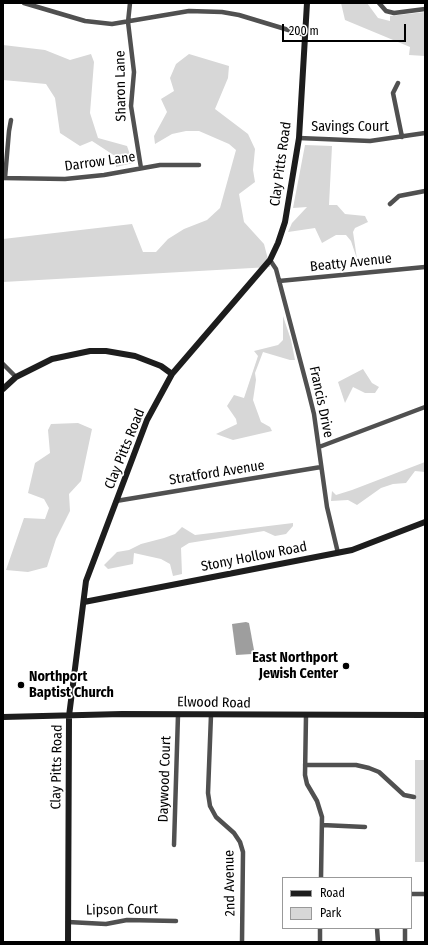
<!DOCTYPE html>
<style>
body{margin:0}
#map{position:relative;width:428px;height:945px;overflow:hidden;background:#fff;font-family:"Fira Sans Condensed",sans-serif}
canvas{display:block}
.frame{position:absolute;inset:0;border:4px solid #000;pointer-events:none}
.legend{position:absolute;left:282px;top:877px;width:130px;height:52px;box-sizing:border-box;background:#fff;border:1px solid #999;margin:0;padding:5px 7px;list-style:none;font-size:12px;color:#000}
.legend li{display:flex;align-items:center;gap:8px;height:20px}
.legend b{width:20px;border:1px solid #999}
.scale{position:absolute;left:282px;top:24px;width:124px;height:18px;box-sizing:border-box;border:2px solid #000;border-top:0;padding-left:5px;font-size:12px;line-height:14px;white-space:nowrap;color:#000;-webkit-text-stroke:3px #fff;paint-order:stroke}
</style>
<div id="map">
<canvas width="428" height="945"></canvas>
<div class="frame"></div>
<ul class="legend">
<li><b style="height:5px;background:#1d1d1d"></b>Road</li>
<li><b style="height:11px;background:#d7d7d7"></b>Park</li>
</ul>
<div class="scale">200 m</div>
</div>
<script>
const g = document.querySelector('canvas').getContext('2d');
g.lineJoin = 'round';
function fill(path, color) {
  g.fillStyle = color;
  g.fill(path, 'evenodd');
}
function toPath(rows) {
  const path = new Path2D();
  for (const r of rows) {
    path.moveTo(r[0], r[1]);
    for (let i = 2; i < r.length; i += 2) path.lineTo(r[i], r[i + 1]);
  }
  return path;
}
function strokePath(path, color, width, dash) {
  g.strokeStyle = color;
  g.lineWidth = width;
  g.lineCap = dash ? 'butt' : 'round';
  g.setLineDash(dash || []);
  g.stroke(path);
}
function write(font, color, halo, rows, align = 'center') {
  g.font = font + ' "Fira Sans Condensed",sans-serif';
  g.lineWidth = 3.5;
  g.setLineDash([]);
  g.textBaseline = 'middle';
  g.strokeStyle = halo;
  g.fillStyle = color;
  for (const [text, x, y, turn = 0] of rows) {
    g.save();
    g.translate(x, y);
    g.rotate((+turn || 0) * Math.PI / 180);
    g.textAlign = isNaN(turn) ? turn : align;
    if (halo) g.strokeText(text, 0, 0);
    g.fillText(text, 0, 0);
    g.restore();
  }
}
fill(toPath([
 [341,3,367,3,378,18,390,21,390,16,425,12,425,56,409,55,410,47,345,20],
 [3,45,45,50,70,60,91,54,94,62,90,113,98,138,127,146,133,163,116,167,115,156,92,141,80,146,60,133,55,98,46,84,3,80],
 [189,54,229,66,228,78,215,109,248,134,255,149,253,170,255,182,239,194,244,222,264,244,270,267,3,282,3,239,132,224,143,252,156,252,168,239,184,229,207,220,220,208,236,150,229,144,199,131,186,131,172,134,155,144,154,136,167,112,161,99,174,91,170,78,176,64],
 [305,145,332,146,329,205,337,205,345,214,365,216,368,222,355,228,353,232,357,259,351,241,346,235,336,235,322,243,315,228,288,232,292,223,307,207,293,208],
 [283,316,291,340,295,360,290,360,263,352,255,373,256,380,253,400,261,422,270,427,272,431,233,440,216,434,237,424,236,419,227,406,234,395,244,398,258,356,254,351,278,345,283,340],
 [363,369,372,383,379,387,375,393,365,393,353,387,345,403,338,382],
 [78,423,92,429,81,481,69,494,70,511,56,539,47,567,28,572,6,570,24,518,45,519,49,508,44,499,28,493,35,463,50,453,48,430,51,424],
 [425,462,425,472,415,471,406,483,393,484,381,488,357,505,348,500,331,501,332,491,336,495,352,490],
 [293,523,293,526,286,534,275,536,264,531,189,543,181,548,182,574,173,576,170,564,161,559,134,553,133,564,108,569,104,565,117,552,129,550,141,544,164,538,175,534,182,527,195,535],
 [415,760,425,760,425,862,415,862]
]), '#d7d7d7');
fill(toPath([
 [246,622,249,623,254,650,252,654,236,655,232,624]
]), '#9e9e9e');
strokePath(toPath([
 [24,3,85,21,112,24,189,11,222,12,239,15,305,35],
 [130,3,128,22,134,72,131,106,141,168],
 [379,3,386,11,394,13,425,9],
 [398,83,393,93,402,137],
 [299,138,370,141,425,133],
 [3,178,65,179,104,175,160,165,199,165],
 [5,178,9,131,11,120],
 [390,204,399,196,425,191],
 [270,260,276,269,308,390,314,414,327,507,338,553],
 [279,281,425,267],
 [3,364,16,377],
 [319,447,425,407],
 [116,501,321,467],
 [211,715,208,793,210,806,216,817,234,833,240,842,243,852,242,942],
 [306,716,305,775,307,784,317,801,322,817,321,878],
 [305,765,356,765,369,768,379,772,404,795,414,797],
 [322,825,365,827],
 [174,845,178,715],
 [411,894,425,894],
 [68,922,106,924,127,920,176,921],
 [377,928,378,942],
 [320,942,320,928],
 [405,942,405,928]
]), '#505050', 4.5);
strokePath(toPath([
 [3,389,16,377,52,359,90,351,106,351,135,356,161,366,172,374],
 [84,602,352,550,425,522],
 [3,717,122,714,425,715],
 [68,942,69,716,86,581,147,420,172,374,270,260,278,243,285,222,299,138,307,3]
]), '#1d1d1d', 6);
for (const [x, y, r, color] of [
 [346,666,4,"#000"],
 [21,685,4,"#000"]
]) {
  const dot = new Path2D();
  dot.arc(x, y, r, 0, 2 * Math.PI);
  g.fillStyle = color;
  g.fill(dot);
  strokePath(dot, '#fff', 1.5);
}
write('14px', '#000', '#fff', [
 ["Sharon Lane",121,86,-91],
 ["Savings Court",350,127],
 ["Darrow Lane",100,162,-8],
 ["Clay Pitts Road",281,164,-82],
 ["Beatty Avenue",351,263,-6],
 ["Francis Drive",321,402,78],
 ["Clay Pitts Road",125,449,-68],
 ["Stratford Avenue",217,473,-9],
 ["Stony Hollow Road",254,557,-11],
 ["Elwood Road",214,703,1],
 ["Clay Pitts Road",57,767,-89],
 ["Daywood Court",165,779,-88],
 ["2nd Avenue",230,883,-91],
 ["Lipson Court",122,910,-1]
]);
write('bold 14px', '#000', '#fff', [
 ["East Northport",338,658],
 ["Jewish Center",338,674],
 ["Northport",29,677,"left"],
 ["Baptist Church",29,693,"left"]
], 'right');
</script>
